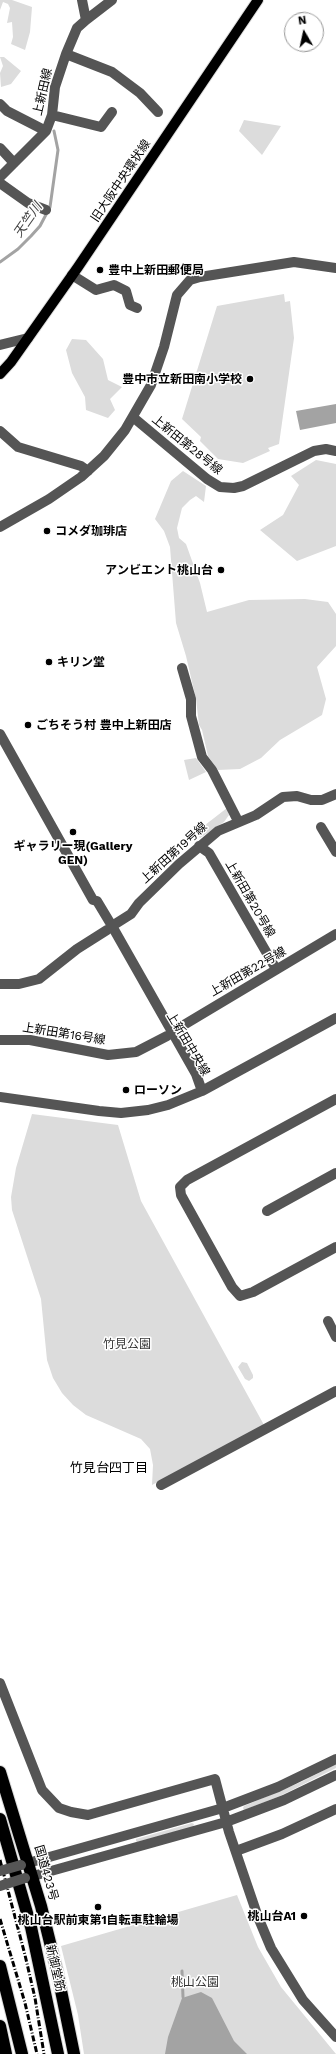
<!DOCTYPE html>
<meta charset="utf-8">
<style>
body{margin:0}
#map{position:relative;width:336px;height:2054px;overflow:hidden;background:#fff;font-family:"Work Sans",sans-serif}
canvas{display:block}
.north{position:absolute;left:284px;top:12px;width:40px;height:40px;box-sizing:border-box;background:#fff;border:1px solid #999;border-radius:50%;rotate:351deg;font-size:11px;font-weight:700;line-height:16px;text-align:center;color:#000}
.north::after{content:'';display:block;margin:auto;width:14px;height:18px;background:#000;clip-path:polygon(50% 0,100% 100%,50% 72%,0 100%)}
</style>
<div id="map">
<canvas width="336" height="2054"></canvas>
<div class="north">N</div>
</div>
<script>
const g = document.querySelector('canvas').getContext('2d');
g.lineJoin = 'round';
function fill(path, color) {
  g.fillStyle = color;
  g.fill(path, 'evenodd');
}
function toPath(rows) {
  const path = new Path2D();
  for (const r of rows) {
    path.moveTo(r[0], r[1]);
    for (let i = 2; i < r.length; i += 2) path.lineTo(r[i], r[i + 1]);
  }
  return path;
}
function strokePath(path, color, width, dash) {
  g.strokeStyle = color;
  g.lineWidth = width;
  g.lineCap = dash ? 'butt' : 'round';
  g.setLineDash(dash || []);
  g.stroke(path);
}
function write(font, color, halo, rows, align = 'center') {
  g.font = font + ' "Work Sans","Noto Sans JP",sans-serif';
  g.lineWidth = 3;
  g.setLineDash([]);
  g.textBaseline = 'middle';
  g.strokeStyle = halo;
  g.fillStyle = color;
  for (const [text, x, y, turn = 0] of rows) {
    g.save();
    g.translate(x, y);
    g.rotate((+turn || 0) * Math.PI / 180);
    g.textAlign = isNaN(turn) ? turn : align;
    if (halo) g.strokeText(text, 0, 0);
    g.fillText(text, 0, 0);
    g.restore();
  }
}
fill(toPath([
 [0,0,12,0,32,7,30,32,25,50,11,44,13,37,12,22,7,23,10,8,8,4,3,2,0,10],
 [0,57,4,57,21,71,11,84,1,87,0,73,3,66],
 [244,120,281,126,262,155,239,131],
 [284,294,285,302,290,301,294,338,279,444,268,448,270,451,243,463,218,459,200,441,201,437,182,419,217,306],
 [72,339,86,340,103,359,108,380,122,387,110,399,115,410,108,418,86,410,85,397,72,373,66,350],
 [316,460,336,464,336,546,297,561,260,530,283,515,299,485,291,476],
 [183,471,206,486,204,502,196,496,190,500,182,508,177,528,179,538,186,544,200,583,207,612,249,600,305,599,328,602,336,614,336,646,317,667,326,699,322,715,280,740,261,758,240,769,218,770,208,756,202,730,199,725,196,699,186,656,176,623,170,547,164,531,155,519,171,481],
 [196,758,206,772,189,780,184,760],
 [227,808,229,815,224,822,200,838,196,832],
 [32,1114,118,1125,141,1201,264,1425,152,1485,153,1465,150,1449,141,1439,86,1415,73,1405,62,1393,53,1378,47,1360,41,1299,12,1210,11,1197,16,1168],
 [242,1362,247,1363,253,1375,253,1378,249,1381,245,1379,238,1367],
 [336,1764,336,1768,280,1796,244,1810,243,1808,244,1806,301,1782],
 [192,1823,194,1824,193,1827,137,1842,136,1841,136,1839],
 [237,1895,258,1947,281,1987,336,2054,84,2054,78,2015,61,1946]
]), '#dcdcdc');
fill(toPath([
 [336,404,336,423,300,430,296,411],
 [201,1992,212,1998,234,2041,247,2054,165,2054,168,2037,182,1998]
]), '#a3a3a3');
strokePath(toPath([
 [0,262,18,249,31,236,40,226,50,207,58,150,54,131],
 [182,1971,183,1997]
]), '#a3a3a3', 3);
const major = toPath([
 [0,374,11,362,78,267,258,0]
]);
const highway = toPath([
 [0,1772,41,1906,57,1971,74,2054],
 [0,1819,31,1927,58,2054],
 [0,1966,22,2054],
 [0,2026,6,2054]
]);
strokePath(major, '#dbdbdb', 12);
strokePath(highway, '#dbdbdb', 14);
strokePath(toPath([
 [86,20,112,0],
 [66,54,112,72,140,93,158,112],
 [0,104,7,111,46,131],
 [52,115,101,127,112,112],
 [0,148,14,163],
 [0,177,46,131,52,115,55,87,66,54,77,28,86,20,82,0],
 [0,183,28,203,46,210],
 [72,275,96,290,114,285,126,291,130,305,137,308],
 [0,345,28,338],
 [134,418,207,479,220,487,234,488,243,486,314,451,326,449,336,451],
 [0,431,18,447,81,466,88,471],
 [0,527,49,499,81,477,104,456,125,430,151,385,164,347,177,295,190,280,200,277,294,262,336,268],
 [182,668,191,699,191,716,202,757,212,770,238,821],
 [0,734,93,900,97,901,112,926,196,1074,202,1091],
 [321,827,336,852],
 [199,846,209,853,276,969],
 [112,926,131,914,139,903,179,864,218,831,256,815,283,797,297,796,311,800,322,800,336,794],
 [0,984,19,984,39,979,77,949,107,930],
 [172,1032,336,934],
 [0,1040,30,1040,108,1055,136,1052,167,1036],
 [0,1097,99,1111,121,1113,148,1110,168,1105,202,1091,336,1018],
 [336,1099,187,1180,180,1187,181,1195,232,1287,240,1296,253,1292,336,1247],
 [267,1211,336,1173],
 [328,1321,336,1337],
 [161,1485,336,1391],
 [0,1683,42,1790,59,1808,71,1812,88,1815,215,1779,229,1832,258,1917,271,1948,303,2000,336,2037],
 [236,1851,282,1834,336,1809],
 [21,1865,223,1808,278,1787,336,1759],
 [26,1878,226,1822,284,1800,336,1775]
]), '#555', 10);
strokePath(major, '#000', 10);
strokePath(highway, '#000', 12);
strokePath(toPath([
 [0,1860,25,1955,35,1998,44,2054],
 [0,1919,25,2003,37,2054]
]), '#000', 3, [6, 2, 1, 2]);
strokePath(toPath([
 [0,1871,21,1865],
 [0,1886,25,1878]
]), '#555', 10);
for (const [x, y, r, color] of [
 [100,270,4,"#000"],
 [250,379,4,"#000"],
 [47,531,4,"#000"],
 [221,570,4,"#000"],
 [49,662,4,"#000"],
 [28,725,4,"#000"],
 [73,832,4,"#000"],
 [126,1090,4,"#000"],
 [98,1907,4,"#000"],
 [304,1916,4,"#000"]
]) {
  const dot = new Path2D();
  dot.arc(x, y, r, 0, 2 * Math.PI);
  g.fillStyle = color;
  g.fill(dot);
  strokePath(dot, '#fff', 1.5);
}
write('12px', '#000', '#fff', [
 ["上新田線",43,92,-77],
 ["旧大阪中央環状線",121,181,-56],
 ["上新田第28号線",187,445,39],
 ["上新田第19号線",174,853,-42],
 ["上新田第20号線",250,899,60],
 ["上新田第22号線",248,972,-30],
 ["上新田第16号線",64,1034,9],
 ["上新田中央線",188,1044,59],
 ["国道423号",46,1873,74],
 ["新御堂筋",55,1968,77]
]);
write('bold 12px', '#000', '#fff', [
 ["豊中上新田郵便局",108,270],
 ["豊中市立新田南小学校",242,379,"right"],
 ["コメダ珈琲店",55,531],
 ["アンビエント桃山台",213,570,"right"],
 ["キリン堂",57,662],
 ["ごちそう村 豊中上新田店",36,725],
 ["ギャラリー現(Gallery",73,846,"center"],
 ["GEN)",73,860,"center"],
 ["ローソン",134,1090],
 ["桃山台A1",296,1916,"right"],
 ["桃山台駅前東第1自転車駐輪場",98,1920,"center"]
], 'left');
write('12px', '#333', '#fff', [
 ["竹見公園",127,1344],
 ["桃山公園",195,1982]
]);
write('italic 13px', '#444', '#fff', [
 ["天竺川",28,220,-55]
]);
write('13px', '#000', '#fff', [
 ["竹見台四丁目",109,1468]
]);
</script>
